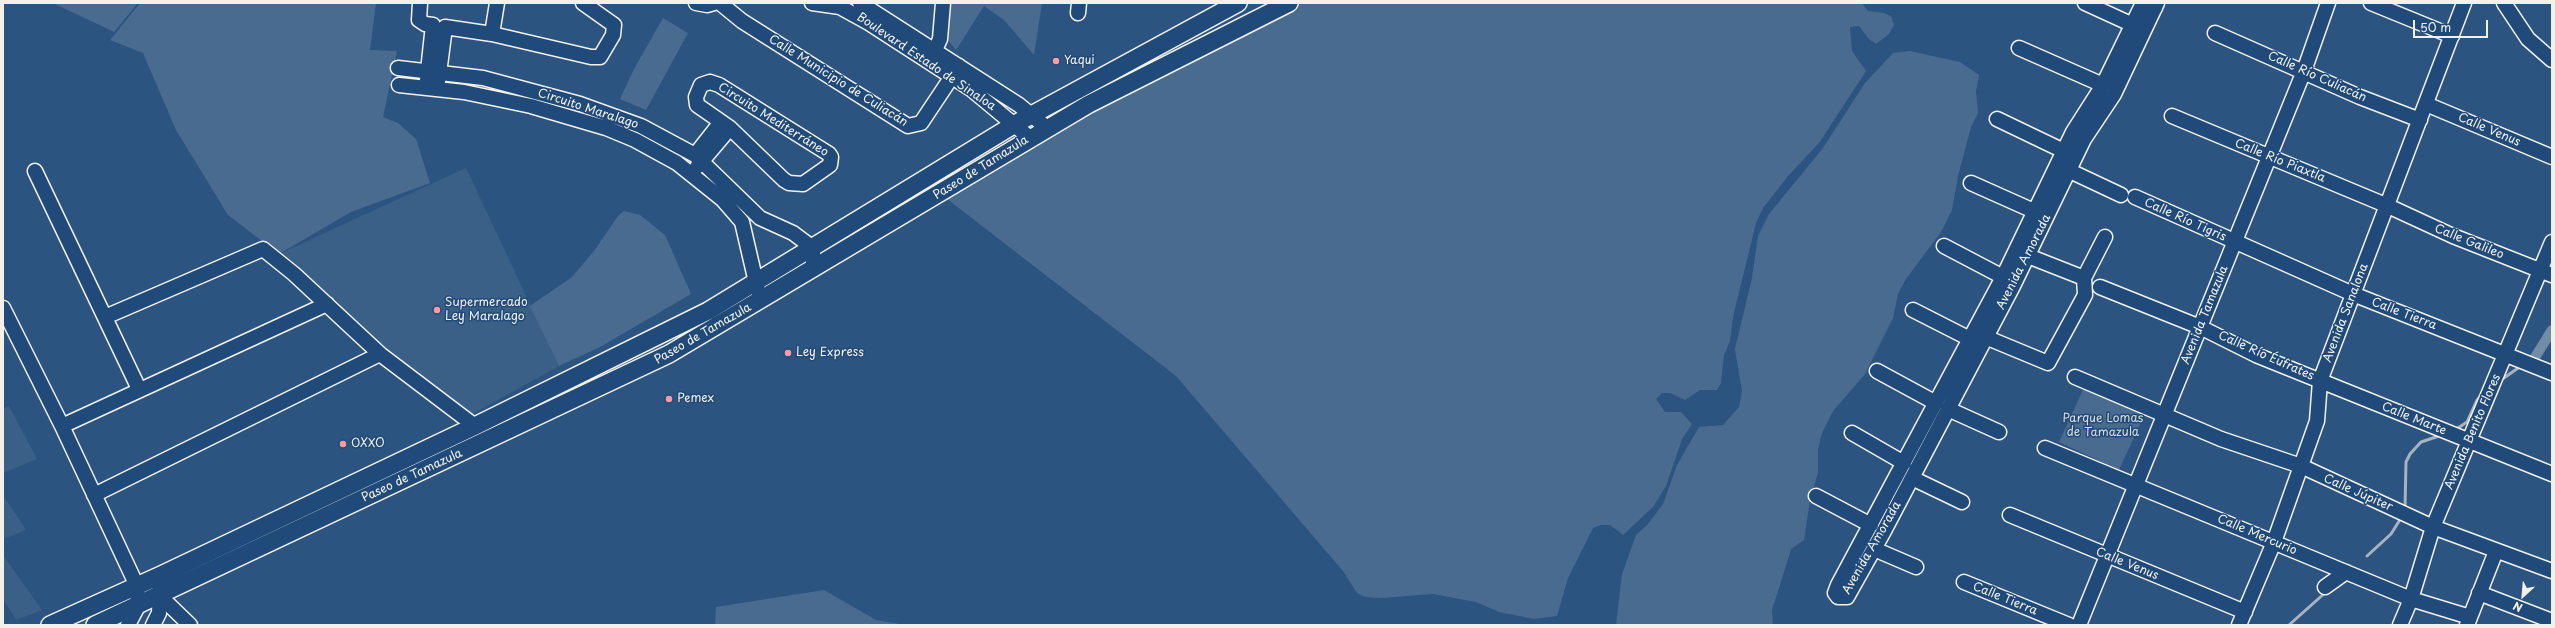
<!DOCTYPE html>
<meta charset="utf-8">
<style>
body{margin:0}
#map{position:relative;width:2555px;height:628px;overflow:hidden;background:#2c5481;font-family:"Playpen Sans",sans-serif}
canvas{display:block}
.frame{position:absolute;inset:0;border:4px solid #f4f1e8;pointer-events:none}
.north{position:absolute;left:2503px;top:576px;width:40px;height:40px;-webkit-text-stroke:3px #1f4a7a;paint-order:stroke;rotate:206deg;font-size:11px;font-weight:700;line-height:16px;text-align:center;color:#f4f1e8}
.north::after{content:'';display:block;margin:auto;width:14px;height:18px;background:#f4f1e8;clip-path:polygon(50% 0,100% 100%,50% 72%,0 100%)}
.scale{position:absolute;left:2413px;top:20px;width:75px;height:18px;box-sizing:border-box;border:2px solid #f4f1e8;border-top:0;padding-left:5px;font-size:12px;line-height:14px;white-space:nowrap;color:#f4f1e8;-webkit-text-stroke:3px #1f4a7a;paint-order:stroke}
</style>
<div id="map">
<canvas width="2555" height="628"></canvas>
<div class="frame"></div>
<div class="north">N</div>
<div class="scale">50 m</div>
</div>
<script>
const g = document.querySelector('canvas').getContext('2d');
g.lineJoin = 'round';
function fill(path, color) {
  g.fillStyle = color;
  g.fill(path, 'evenodd');
}
function toPath(rows) {
  const path = new Path2D();
  for (const r of rows) {
    path.moveTo(r[0], r[1]);
    for (let i = 2; i < r.length; i += 2) path.lineTo(r[i], r[i + 1]);
  }
  return path;
}
function strokePath(path, color, width, dash) {
  g.strokeStyle = color;
  g.lineWidth = width;
  g.lineCap = dash ? 'butt' : 'round';
  g.setLineDash(dash || []);
  g.stroke(path);
}
function write(font, color, halo, rows, align = 'center') {
  g.font = font + ' "Playpen Sans",sans-serif';
  g.lineWidth = 3;
  g.setLineDash([]);
  g.textBaseline = 'middle';
  g.strokeStyle = halo;
  g.fillStyle = color;
  for (const [text, x, y, turn = 0] of rows) {
    g.save();
    g.translate(x, y);
    g.rotate((+turn || 0) * Math.PI / 180);
    g.textAlign = isNaN(turn) ? turn : align;
    if (halo) g.strokeText(text, 0, 0);
    g.fillText(text, 0, 0);
    g.restore();
  }
}
fill(toPath([
 [466,168,559,366,465,418,279,254],
 [9,406,37,459,3,473,3,409],
 [3,495,26,530,3,539],
 [3,555,42,610,16,620,3,599]
]), '#3b6088');
fill(toPath([
 [53,3,138,3,114,32],
 [140,3,376,3,370,50,397,51,383,117,398,123,416,139,430,183,351,212,279,254,228,215,176,130,143,53,110,40],
 [943,3,1042,3,1034,55,1004,20,984,6,956,50,944,35],
 [1302,3,1862,3,1868,11,1884,13,1891,16,1894,25,1889,34,1876,44,1869,39,1859,26,1850,27,1852,51,1866,71,1819,143,1789,175,1763,208,1756,223,1733,317,1730,341,1724,355,1721,383,1717,390,1700,390,1685,400,1670,393,1662,393,1656,399,1665,412,1681,412,1692,424,1682,439,1666,486,1653,507,1623,535,1610,525,1601,525,1593,528,1568,578,1557,616,1534,619,1499,612,1476,602,1433,594,1381,598,1365,597,1357,593,1343,571,1176,376,942,195,1050,129],
 [663,18,688,33,646,110,620,99,634,69],
 [1910,51,1960,62,1979,75,1976,91,1978,113,1971,127,1958,176,1952,210,1941,232,1906,279,1898,294,1893,318,1865,374,1833,411,1822,433,1818,449,1818,473,1810,500,1804,540,1791,549,1789,556,1772,610,1773,625,1616,625,1622,574,1636,535,1648,524,1663,504,1677,465,1699,427,1723,425,1739,407,1742,391,1735,349,1752,278,1758,236,1769,214,1823,148,1865,83,1893,53],
 [624,211,640,215,665,235,691,294,600,347,559,366,530,306,572,277,594,251,618,216],
 [2087,381,2147,409,2119,470,2059,442],
 [824,590,876,620,905,625,715,625,716,607]
]), '#496b90');
strokePath(toPath([
 [2501,380,2521,366],
 [2455,430,2467,422,2477,400,2481,396],
 [2405,509,2406,462,2410,454,2421,442,2442,435],
 [2367,556,2391,534,2401,518],
 [2289,625,2326,592]
]), '#a7b4c0', 3);
strokePath(toPath([
 [2534,359,2552,330]
]), '#738ca6', 10);
const minor = toPath([
 [420,3,419,20,425,24,433,25,427,80],
 [696,3,707,5,714,3],
 [720,3,742,21,908,126,921,123,959,66],
 [812,3,840,7,869,23,971,89,1030,138],
 [860,3,1019,105,1047,128],
 [2085,3,2133,25],
 [2371,3,2452,36],
 [2504,3,2528,39,2552,60],
 [2155,8,2143,3,2103,85,2073,132,2003,277,1838,585,1835,593,1838,597,1847,597,1884,531,2013,286,2084,139,2114,94,2132,56,2157,3],
 [1078,13,1079,3],
 [2215,33,2360,97,2420,120],
 [492,34,497,3],
 [2019,48,2103,85],
 [932,57,940,39,943,3],
 [398,68,483,78,580,104,641,126,695,155,760,218,793,233,813,248,813,269],
 [438,81,445,27,492,34,591,57,600,57,613,35,614,25,583,3],
 [710,82,719,85,829,154,831,157,830,165,803,184,789,183,784,180,730,128,697,105,696,97,701,85,710,82],
 [399,85,464,92,531,106,606,128,635,140,677,163,722,199,742,222,758,291],
 [2426,104,2552,157],
 [2172,116,2388,206,2453,236,2552,275],
 [1997,119,2072,155],
 [695,155,721,122],
 [697,167,730,128],
 [35,171,139,389],
 [2070,171,2121,195],
 [1971,183,2036,212],
 [2135,197,2353,294,2552,373],
 [1944,246,2003,277],
 [2028,256,2084,278],
 [2100,287,2200,327,2256,355,2552,474],
 [3,308,62,426,137,586,138,606,128,625],
 [1913,310,1970,339],
 [105,317,263,249,294,274,380,354,475,426],
 [1978,334,2048,363,2085,295,2084,278,2105,237],
 [1877,371,1936,403],
 [2075,377,2221,439,2301,466,2433,527,2552,571],
 [1948,409,1999,432],
 [62,426,327,304],
 [1852,433,1904,463],
 [2045,448,2411,599,2470,617],
 [1912,478,1962,502],
 [94,495,380,354],
 [1816,496,1871,525],
 [2010,515,2245,612],
 [1874,549,1916,567],
 [1964,582,2069,625],
 [2325,587,2346,572],
 [2479,593,2552,621],
 [160,596,190,625],
 [153,625,159,613,160,585],
 [2079,625,2304,71,2328,3],
 [2239,625,2274,542,2317,421,2320,381,2464,3],
 [2400,625,2411,599,2433,527,2552,242],
 [2467,625,2496,551]
]);
const major = toPath([
 [50,625,161,575,475,426,708,311,1015,124,1238,3],
 [95,625,669,354,1089,104,1289,3]
]);
strokePath(minor, '#f4f1e8', 17);
strokePath(major, '#f4f1e8', 20);
strokePath(minor, '#1f4a7a', 14);
strokePath(major, '#1f4a7a', 17);
for (const [x, y, r, color] of [
 [1056,61,4,"#ff9aa2"],
 [437,310,4,"#ff9aa2"],
 [788,353,4,"#ff9aa2"],
 [669,399,4,"#ff9aa2"],
 [343,444,4,"#ff9aa2"]
]) {
  const dot = new Path2D();
  dot.arc(x, y, r, 0, 2 * Math.PI);
  g.fillStyle = color;
  g.fill(dot);
  strokePath(dot, '#1f4a7a', 1.5);
}
write('12px', '#f4f1e8', '#1f4a7a', [
 ["Yaqui",1064,61],
 ["Supermercado",445,303],
 ["Ley Maralago",445,317],
 ["Ley Express",796,353],
 ["Pemex",677,399],
 ["OXXO",351,444]
], 'left');
write('12px', '#f4f1e8', '#1f4a7a', [
 ["Boulevard Estado de Sinaloa",926,62,34],
 ["Calle Río Culiacán",2317,77,24],
 ["Calle Municipio de Culiacán",838,81,32],
 ["Circuito Maralago",588,109,18],
 ["Circuito Mediterráneo",773,120,32],
 ["Calle Venus",2489,130,23],
 ["Calle Río Piaxtla",2280,161,22],
 ["Paseo de Tamazula",981,168,-32],
 ["Calle Río Tigris",2185,220,24],
 ["Calle Galileo",2469,242,22],
 ["Avenida Amorada",2024,262,-63],
 ["Avenida Sanalona",2346,313,-69],
 ["Calle Tierra",2404,314,21],
 ["Avenida Tamazula",2205,315,-68],
 ["Paseo de Tamazula",703,334,-30],
 ["Calle Río Éufrates",2266,356,24],
 ["Calle Marte",2414,419,22],
 ["Avenida Benito Flores",2473,432,-67],
 ["Paseo de Tamazula",412,476,-25],
 ["Calle Júpiter",2358,493,24],
 ["Calle Mercurio",2257,535,23],
 ["Avenida Amorada",1872,548,-60],
 ["Calle Venus",2127,564,22],
 ["Calle Tierra",2005,599,22]
]);
write('12px', '#dadddb', '#1f4a7a', [
 ["Parque Lomas",2103,419],
 ["de Tamazula",2103,433]
]);
</script>
